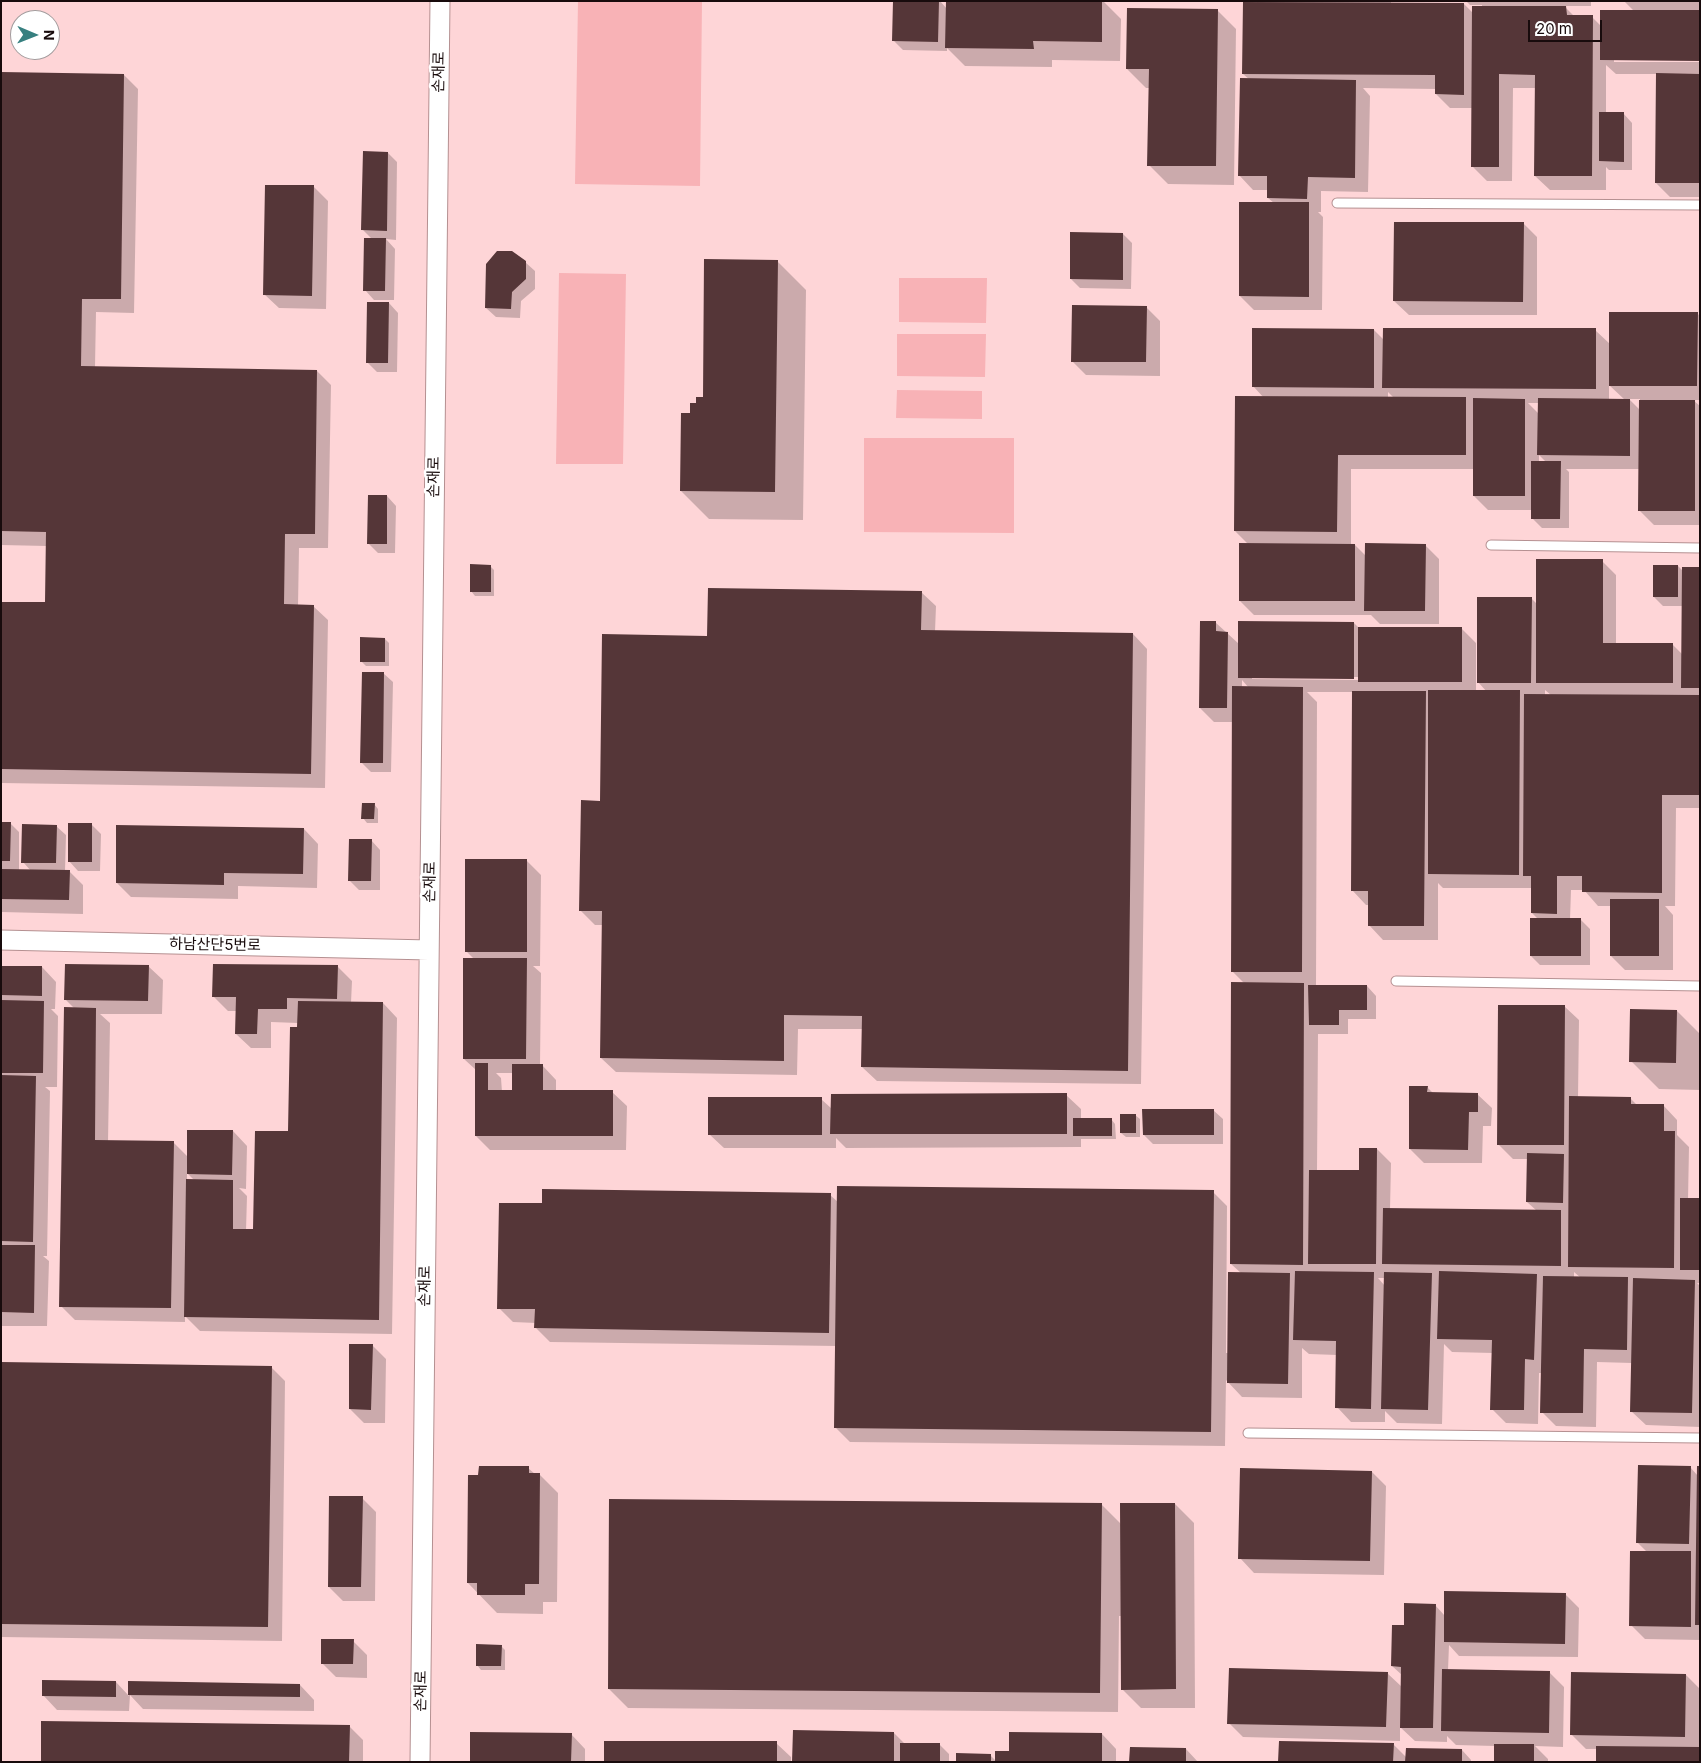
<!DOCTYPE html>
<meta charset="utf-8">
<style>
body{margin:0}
#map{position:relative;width:1701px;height:1763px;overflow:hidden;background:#fed5d7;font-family:Inter,sans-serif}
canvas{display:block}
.frame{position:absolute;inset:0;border:2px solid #180b0c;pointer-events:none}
.north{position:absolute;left:10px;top:10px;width:50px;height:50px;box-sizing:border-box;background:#fff;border:1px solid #a39d9e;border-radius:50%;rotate:91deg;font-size:14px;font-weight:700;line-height:20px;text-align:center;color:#180b0c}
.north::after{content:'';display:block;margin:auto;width:18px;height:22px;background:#378080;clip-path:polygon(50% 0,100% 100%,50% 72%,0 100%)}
.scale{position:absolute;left:1528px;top:20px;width:74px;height:22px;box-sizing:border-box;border:2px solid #180b0c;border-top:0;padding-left:6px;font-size:15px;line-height:18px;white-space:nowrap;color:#180b0c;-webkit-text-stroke:4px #fff;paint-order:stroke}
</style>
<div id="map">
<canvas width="1701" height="1763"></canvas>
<div class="frame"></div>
<div class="north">N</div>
<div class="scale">20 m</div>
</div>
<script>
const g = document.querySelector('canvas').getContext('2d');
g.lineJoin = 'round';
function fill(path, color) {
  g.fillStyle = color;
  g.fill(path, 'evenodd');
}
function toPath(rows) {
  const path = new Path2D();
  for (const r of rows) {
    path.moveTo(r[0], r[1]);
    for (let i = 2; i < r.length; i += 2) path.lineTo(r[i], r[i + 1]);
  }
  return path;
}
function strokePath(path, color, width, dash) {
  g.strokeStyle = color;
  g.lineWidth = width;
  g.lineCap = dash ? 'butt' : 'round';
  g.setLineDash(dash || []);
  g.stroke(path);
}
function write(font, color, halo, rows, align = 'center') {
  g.font = font + ' Inter,"Noto Sans KR",sans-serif';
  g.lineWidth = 5;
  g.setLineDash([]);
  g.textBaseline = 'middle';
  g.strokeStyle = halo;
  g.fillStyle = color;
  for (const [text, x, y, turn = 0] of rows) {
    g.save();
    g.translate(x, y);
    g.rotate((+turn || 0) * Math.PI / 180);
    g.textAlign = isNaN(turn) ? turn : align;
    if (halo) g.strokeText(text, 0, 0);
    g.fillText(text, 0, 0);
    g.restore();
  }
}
fill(toPath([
 [578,1,702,1,700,186,575,184],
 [559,273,626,274,623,464,556,464],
 [899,278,987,278,986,323,899,322],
 [897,334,986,334,985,377,897,376],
 [897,390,982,391,982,419,896,418],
 [864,438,1014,438,1014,533,864,532]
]), '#f8b2b6');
fill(toPath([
 [894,1,940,1,947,9,947,1,1103,1,1121,19,1120,61,1052,60,1052,67,965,66,947,48,947,51,903,50,894,41],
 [1256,1,1391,1,1391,3,1464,4,1473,13,1482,7,1482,5,1470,5,1466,1,1591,1,1591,6,1564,6,1575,17,1592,17,1601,26,1634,11,1624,1,1700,1,1700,60,1614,59,1614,62,1700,62,1700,197,1670,197,1656,183,1657,74,1616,74,1606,65,1606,113,1623,113,1632,123,1632,170,1609,170,1606,167,1606,190,1550,190,1535,176,1536,88,1513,88,1512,181,1487,181,1473,167,1473,108,1450,108,1436,94,1436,89,1363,88,1370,96,1368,192,1321,191,1321,212,1318,212,1323,217,1322,310,1254,310,1240,296,1274,203,1268,198,1268,190,1253,190,1239,175,1250,80,1243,74,1257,3],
 [1217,10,1236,29,1234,185,1168,184,1149,165,1150,88,1146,88,1127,69],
 [1,74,124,75,138,89,134,313,96,312,95,367,317,371,331,385,328,548,299,548,298,606,313,606,328,620,325,788,1,783,1,603,46,604,47,546,1,545],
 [388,153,397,162,396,240,386,239,395,249,394,300,374,300,365,290,372,239,363,230],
 [313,186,328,201,326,309,279,308,264,294],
 [1523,223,1537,237,1537,315,1409,315,1394,301],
 [1123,234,1132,243,1131,289,1080,288,1071,279],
 [525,262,535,271,535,289,521,301,520,318,496,317,486,308],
 [778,262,806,290,803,520,709,519,681,491,691,415,697,404,704,398],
 [389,303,398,313,397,372,377,372,367,362],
 [1146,307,1160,321,1160,376,1086,375,1072,361],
 [1697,313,1700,316,1700,400,1693,400,1700,406,1700,525,1654,525,1639,510,1640,469,1566,469,1569,472,1569,528,1542,528,1532,518,1532,510,1488,510,1474,496,1474,469,1351,469,1351,545,1355,545,1366,556,1425,545,1439,559,1439,624,1380,624,1371,615,1254,615,1240,601,1249,545,1235,531,1264,398,1253,386,1374,330,1384,340,1595,330,1610,344],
 [1609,385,1625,400,1609,400],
 [1388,392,1394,398,1388,398],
 [1629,399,1640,399,1640,410],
 [1528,403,1539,403,1539,414],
 [1539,455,1547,463,1539,462],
 [387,496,396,506,395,553,378,553,368,543],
 [1602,561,1616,575,1616,644,1673,645,1682,654,1683,606,1663,606,1654,597,1678,566,1683,571,1700,568,1700,808,1676,808,1675,906,1665,906,1673,915,1673,970,1625,970,1611,956,1611,906,1598,906,1584,890,1571,890,1570,920,1581,920,1590,929,1590,965,1540,965,1531,956,1538,919,1532,913,1532,888,1443,888,1438,883,1438,940,1383,940,1369,925,1369,905,1366,905,1352,890,1353,692,1307,692,1317,702,1316,986,1367,986,1376,996,1376,1019,1348,1019,1348,1034,1318,1034,1317,1171,1360,1171,1377,1149,1391,1163,1390,1210,1537,1211,1527,1202,1528,1159,1513,1159,1499,1145,1564,1006,1579,1020,1578,1098,1630,1098,1637,1105,1663,1105,1677,1120,1677,1135,1689,1147,1688,1200,1700,1200,1700,1283,1697,1283,1700,1286,1700,1427,1646,1425,1631,1411,1632,1363,1597,1362,1596,1427,1556,1426,1542,1412,1542,1373,1539,1373,1538,1424,1506,1423,1492,1409,1493,1353,1452,1352,1444,1344,1442,1424,1397,1423,1385,1411,1385,1422,1351,1422,1337,1407,1337,1355,1309,1354,1302,1348,1302,1398,1242,1397,1226,1380,1225,1446,850,1442,836,1428,837,1346,550,1342,536,1328,536,1323,513,1322,499,1308,543,1205,830,1195,838,1202,1213,1192,1227,1206,1226,1353,1228,1353,1241,1273,1231,1264,1245,984,1232,971,1233,722,1214,722,1200,708,1215,622,1239,644,1354,623,1359,628,1462,629,1476,643,1476,692,1487,692,1478,682,1531,598,1538,605],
 [1252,677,1360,677,1360,680,1252,679],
 [1242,680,1249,688,1242,688],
 [1545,690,1551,695,1545,695],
 [1574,1272,1581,1278,1574,1278],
 [1378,1278,1386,1278,1385,1286],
 [490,566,494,570,494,596,475,596,471,591],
 [921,592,936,606,935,632,1133,634,1147,649,1141,1084,877,1081,862,1067,863,1029,798,1029,797,1075,616,1072,601,1058,603,925,595,925,580,910,601,802,708,637],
 [385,639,389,643,389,666,366,666,361,661],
 [383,673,393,682,391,772,371,772,362,763],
 [374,804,378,809,378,823,367,823,363,818],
 [1,823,10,823,19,832,19,870,31,871,23,862,56,826,66,835,65,871,69,871,83,885,83,914,1,912],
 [91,824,101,834,100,871,78,871,69,861],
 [304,829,318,844,317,888,238,886,238,899,131,897,117,883],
 [371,840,380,850,380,890,359,890,349,880],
 [527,861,541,875,540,966,533,966,541,973,540,1065,542,1065,556,1080,556,1091,612,1092,627,1106,626,1150,490,1150,476,1136,476,1070,464,1059,474,959,466,951],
 [496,1073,513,1073,513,1092,502,1092,501,1078],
 [148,966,163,980,162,1014,100,1014,110,1023,108,1142,173,1142,188,1157,233,1131,247,1146,246,1189,239,1188,247,1196,246,1231,255,1231,290,1133,298,1023,271,1022,271,1048,251,1048,236,1034,237,1011,228,1011,213,996,338,967,352,981,351,1003,383,1003,397,1018,392,1334,200,1331,185,1316,185,1322,75,1320,61,1306,75,1009,65,999],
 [187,1173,195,1181,187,1181],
 [1,967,42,967,56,982,55,1009,51,1009,58,1016,57,1087,45,1087,50,1091,47,1256,43,1256,49,1261,47,1326,1,1326],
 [1677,1011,1700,1034,1700,1090,1659,1089,1631,1061],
 [1427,1087,1433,1093,1477,1094,1492,1108,1491,1126,1483,1126,1482,1163,1424,1163,1410,1149],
 [1066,1095,1081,1109,1081,1119,1111,1119,1115,1124,1116,1139,1081,1139,1081,1147,846,1148,836,1138,836,1148,724,1148,709,1134,821,1099,832,1109],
 [1213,1110,1223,1119,1223,1144,1153,1144,1144,1135],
 [1135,1115,1140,1119,1140,1137,1126,1137,1121,1133],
 [372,1345,386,1359,385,1423,364,1423,350,1409],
 [1,1363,271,1367,285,1381,282,1641,1,1637],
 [1690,1467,1698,1476,1700,1467,1700,1640,1645,1639,1631,1625,1647,1552,1638,1543],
 [528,1468,535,1474,539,1474,558,1493,557,1602,543,1602,543,1614,497,1613,468,1583],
 [1372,1472,1386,1486,1384,1575,1254,1573,1240,1558],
 [362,1498,376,1512,375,1601,343,1601,329,1587],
 [1101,1504,1121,1524,1175,1504,1194,1523,1195,1708,1141,1708,1122,1689,1122,1616,1119,1616,1118,1712,628,1708,609,1689],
 [1565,1594,1579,1608,1578,1657,1459,1656,1449,1645,1448,1670,1549,1672,1564,1687,1563,1747,1535,1746,1548,1759,1548,1762,1495,1762,1495,1746,1456,1745,1447,1736,1447,1742,1415,1741,1400,1727,1400,1741,1243,1737,1229,1723,1387,1673,1402,1687,1402,1675,1392,1666,1405,1626,1435,1605,1445,1616],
 [353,1641,367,1655,367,1678,336,1677,322,1663],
 [501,1646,505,1650,505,1670,481,1670,477,1665],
 [1686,1675,1700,1689,1700,1682,1699,1748,1586,1749,1571,1734],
 [116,1682,129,1696,129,1683,300,1685,314,1700,314,1711,143,1709,130,1695,129,1711,57,1710,43,1695],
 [349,1726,363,1740,363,1762,42,1762],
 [894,1733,905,1744,940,1745,949,1754,949,1762,793,1762],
 [571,1734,585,1749,585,1762,471,1762],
 [1102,1734,1116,1749,1116,1762,957,1762,990,1755,996,1761,1010,1752],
 [776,1743,791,1757,791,1762,605,1762],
 [1393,1744,1407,1758,1462,1750,1471,1760,1471,1762,1279,1762],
 [1186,1749,1198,1762,1131,1762]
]), '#0003');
fill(toPath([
 [893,1,939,1,938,42,892,41],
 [946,1,1102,1,1102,42,1033,41,1034,49,945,48],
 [1243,2,1464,3,1464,95,1435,94,1435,75,1242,74],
 [1472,6,1566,6,1567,15,1593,15,1592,176,1534,176,1535,75,1499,74,1499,167,1471,167],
 [1127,8,1218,9,1216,166,1147,166,1149,69,1126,69],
 [1600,10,1700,10,1700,61,1600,60],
 [1,72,124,74,121,299,82,299,81,366,317,370,315,534,285,534,284,604,314,605,311,774,1,769,1,602,45,602,46,532,1,531],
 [1656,73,1700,74,1700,183,1655,183],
 [1240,78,1356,80,1355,178,1308,177,1307,199,1267,198,1267,176,1238,176],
 [1599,112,1624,112,1624,162,1599,161],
 [363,151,388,152,387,231,361,230],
 [265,185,314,185,312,296,263,295],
 [1239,202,1309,202,1309,297,1239,296],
 [1394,222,1524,222,1523,302,1393,301],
 [1070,232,1123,233,1123,280,1070,279],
 [364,238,386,238,385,291,363,291],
 [497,251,512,251,526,261,526,279,512,292,511,309,485,308,486,264],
 [704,259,778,260,775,492,680,491,681,413,690,413,690,403,696,403,696,397,703,397],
 [367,302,389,302,388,363,366,363],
 [1072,305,1147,306,1146,362,1071,362],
 [1609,312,1698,312,1697,386,1609,386],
 [1252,328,1374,329,1374,388,1252,387],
 [1383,328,1596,328,1596,389,1382,388],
 [1235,396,1466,397,1466,455,1338,455,1337,532,1234,531],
 [1473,398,1525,399,1525,496,1473,496],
 [1538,398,1630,399,1630,456,1537,455],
 [1639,400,1695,400,1695,511,1638,511],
 [1531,461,1561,461,1560,519,1531,519],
 [368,495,387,495,387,544,367,544],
 [1239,543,1355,544,1355,601,1239,601],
 [1365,543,1426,544,1425,611,1364,611],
 [1536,559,1603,559,1603,643,1673,643,1673,683,1536,683],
 [470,564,491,565,491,592,470,592],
 [1653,565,1678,565,1678,597,1653,597],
 [1682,567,1700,567,1700,688,1681,688],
 [708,588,922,591,921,630,1133,633,1128,1071,861,1067,862,1016,784,1015,784,1061,600,1058,602,911,579,911,581,800,600,801,602,634,707,636],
 [1477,597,1532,597,1531,683,1477,683],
 [1200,621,1216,621,1216,631,1228,632,1227,708,1199,708],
 [1238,621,1354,622,1354,679,1238,678],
 [1358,627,1462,627,1462,682,1358,682],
 [360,637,385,638,385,662,360,662],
 [362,672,384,672,383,763,360,763],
 [1232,686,1303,687,1302,972,1231,972],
 [1428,690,1520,690,1519,875,1428,874],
 [1352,691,1426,691,1424,926,1368,926,1368,891,1351,891],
 [1524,694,1700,695,1700,795,1662,795,1662,893,1582,892,1582,876,1557,876,1557,914,1531,913,1531,876,1523,876],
 [362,803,375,803,374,819,361,819],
 [1,822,11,822,10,861,1,861],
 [68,823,92,823,92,862,68,862],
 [22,824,57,825,56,863,21,863],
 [116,825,304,828,303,874,224,873,224,885,116,883],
 [349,839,372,839,371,881,348,881],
 [465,859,527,859,527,952,465,952],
 [1,869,70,870,69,900,1,899],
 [1610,899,1659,899,1659,956,1610,956],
 [1530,918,1581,918,1581,956,1530,956],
 [463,958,527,958,526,1059,463,1059],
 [65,964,149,965,148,1001,64,1000],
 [213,964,338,965,337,999,287,998,287,1009,258,1009,257,1034,235,1034,236,997,212,997],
 [1,966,42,966,42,996,1,995],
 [1231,982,1304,983,1303,1265,1230,1264],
 [1308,985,1367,985,1367,1010,1339,1010,1339,1025,1309,1025],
 [1,1000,44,1001,43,1073,1,1073],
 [298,1001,383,1002,379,1320,184,1317,186,1179,233,1180,233,1229,253,1229,255,1131,288,1131,290,1027,297,1027],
 [1498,1005,1565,1005,1564,1145,1497,1145],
 [64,1007,96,1008,95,1140,174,1141,171,1308,59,1307],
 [1630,1009,1677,1010,1676,1063,1629,1062],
 [475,1063,488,1063,488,1090,512,1090,512,1064,543,1064,543,1090,613,1090,613,1136,475,1136],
 [1,1075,36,1076,33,1242,1,1241],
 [1409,1086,1428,1086,1427,1092,1478,1093,1478,1112,1469,1112,1468,1150,1409,1149],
 [1067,1093,1067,1134,830,1134,831,1094],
 [1569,1096,1631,1097,1631,1104,1664,1104,1664,1131,1675,1131,1674,1268,1568,1267],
 [708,1097,822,1097,822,1135,708,1135],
 [1142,1109,1214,1109,1214,1135,1143,1135],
 [1120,1114,1136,1114,1136,1133,1120,1133],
 [1073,1118,1112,1118,1112,1136,1073,1136],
 [187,1130,233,1130,232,1175,187,1174],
 [1359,1148,1377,1148,1376,1264,1308,1264,1309,1170,1359,1170],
 [1527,1153,1564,1154,1563,1203,1526,1202],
 [837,1186,1214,1190,1211,1432,834,1428],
 [542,1189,831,1193,829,1333,534,1328,535,1309,497,1309,499,1203,542,1203],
 [1680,1198,1700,1198,1700,1270,1680,1270],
 [1383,1208,1561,1210,1561,1266,1382,1264],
 [1,1245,35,1245,34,1313,1,1312],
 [1295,1271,1374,1272,1371,1409,1335,1408,1336,1341,1293,1340],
 [1439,1271,1537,1274,1534,1360,1525,1359,1524,1410,1490,1410,1492,1340,1437,1339],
 [1228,1272,1290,1273,1288,1384,1227,1383],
 [1384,1272,1432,1273,1428,1410,1381,1409],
 [1543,1276,1628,1277,1627,1350,1584,1349,1583,1413,1540,1413],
 [1633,1278,1695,1280,1692,1413,1630,1412],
 [349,1344,373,1344,371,1410,349,1409],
 [1,1362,272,1366,268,1627,1,1624],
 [1638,1465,1691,1466,1689,1544,1636,1543],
 [479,1466,529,1466,529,1473,540,1473,539,1584,525,1584,525,1595,477,1595,477,1583,467,1583,468,1475,478,1475],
 [1697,1466,1700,1466,1700,1625,1695,1625],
 [1240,1468,1372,1471,1370,1561,1238,1559],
 [329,1496,363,1496,361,1587,328,1587],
 [609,1499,1102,1503,1100,1693,608,1689],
 [1120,1503,1175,1503,1176,1689,1121,1690],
 [1630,1551,1691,1551,1691,1627,1629,1626],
 [1444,1591,1566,1593,1565,1644,1444,1642],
 [1404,1603,1436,1604,1433,1728,1400,1728,1401,1667,1391,1666,1392,1625,1404,1625],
 [321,1639,354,1639,353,1664,321,1664],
 [476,1644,502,1645,501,1666,476,1666],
 [1229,1668,1388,1672,1386,1727,1227,1724],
 [1442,1669,1550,1671,1549,1733,1441,1731],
 [1571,1672,1686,1674,1685,1737,1570,1735],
 [42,1680,116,1681,116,1697,42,1696],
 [128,1681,300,1684,300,1697,128,1695],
 [41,1721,350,1725,349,1762,41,1762],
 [793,1730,894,1732,894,1762,792,1762],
 [470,1732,572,1733,571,1762,470,1762],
 [1009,1732,1102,1733,1102,1762,995,1762,995,1751,1009,1751],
 [604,1741,777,1741,777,1762,604,1762],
 [1279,1741,1394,1743,1393,1762,1278,1762],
 [900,1743,940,1743,940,1762,900,1762],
 [1494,1744,1534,1744,1534,1762,1494,1762],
 [1596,1746,1700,1747,1700,1762,1596,1762],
 [1130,1747,1186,1748,1186,1762,1129,1762],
 [1406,1748,1462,1749,1462,1762,1405,1762],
 [956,1753,991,1754,991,1762,956,1762]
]), '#553638');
const lane = toPath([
 [1337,203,1700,205],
 [1491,545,1700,548],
 [1396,981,1700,986],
 [1248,1433,1700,1438]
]);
const street = toPath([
 [1,940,429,950],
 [420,1762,440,1]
]);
strokePath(lane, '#b59091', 11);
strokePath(street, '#b59091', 21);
strokePath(lane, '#fff', 9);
strokePath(street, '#fff', 19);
write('15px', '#180b0c', '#fff', [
 ["손재로",439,72,-89],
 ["손재로",434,477,-89],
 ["손재로",430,882,-89],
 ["하남산단5번로",215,945,1],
 ["손재로",425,1286,-89],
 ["손재로",421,1691,-89]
]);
</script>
